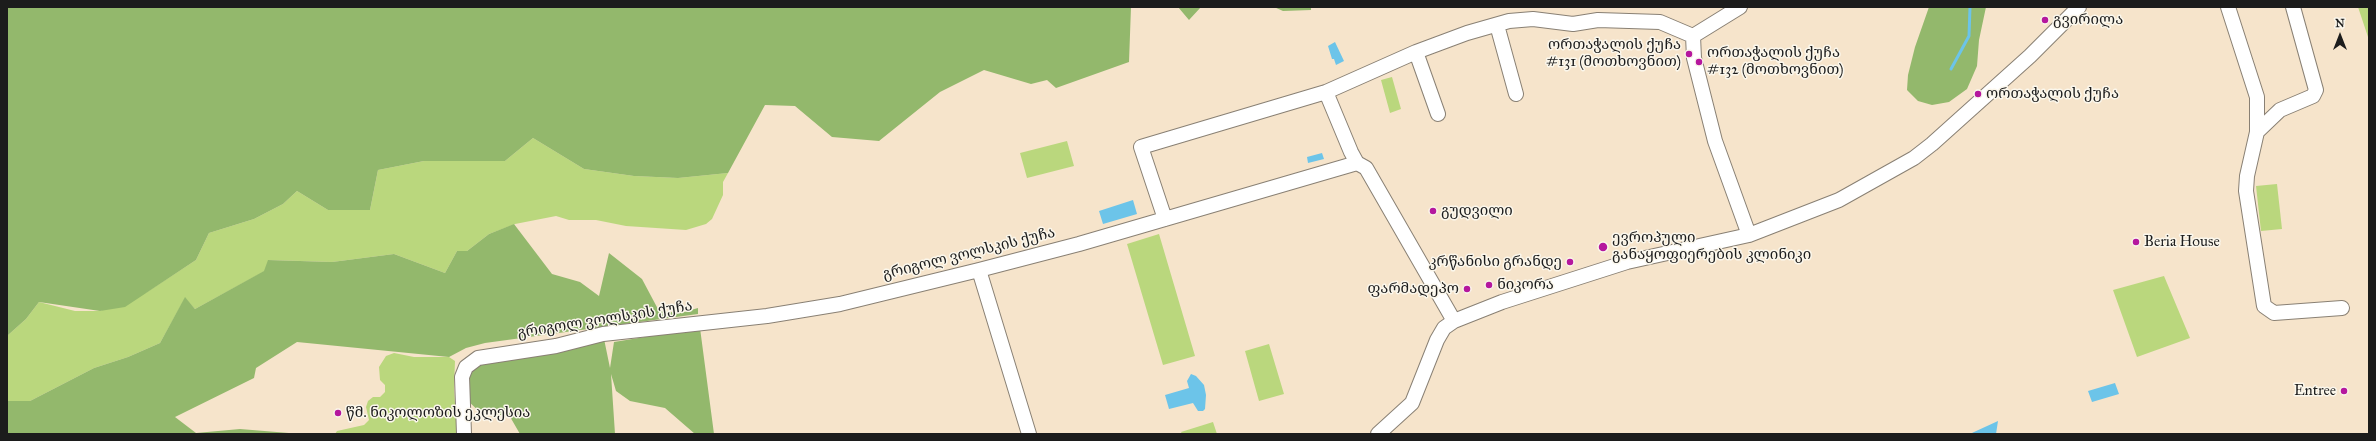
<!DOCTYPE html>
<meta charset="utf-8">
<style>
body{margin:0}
#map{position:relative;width:2376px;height:441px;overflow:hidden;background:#f6e4cb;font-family:"IM FELL Great Primer",serif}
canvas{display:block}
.frame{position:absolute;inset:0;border:8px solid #1c1c1c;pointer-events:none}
.north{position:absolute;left:2320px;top:16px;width:40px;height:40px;-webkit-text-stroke:3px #fbf7ec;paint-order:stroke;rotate:0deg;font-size:11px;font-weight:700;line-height:16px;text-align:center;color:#1c1c1c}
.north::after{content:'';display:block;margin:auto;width:14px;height:18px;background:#1c1c1c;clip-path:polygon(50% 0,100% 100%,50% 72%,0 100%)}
</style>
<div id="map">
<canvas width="2376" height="441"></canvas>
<div class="frame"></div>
<div class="north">N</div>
</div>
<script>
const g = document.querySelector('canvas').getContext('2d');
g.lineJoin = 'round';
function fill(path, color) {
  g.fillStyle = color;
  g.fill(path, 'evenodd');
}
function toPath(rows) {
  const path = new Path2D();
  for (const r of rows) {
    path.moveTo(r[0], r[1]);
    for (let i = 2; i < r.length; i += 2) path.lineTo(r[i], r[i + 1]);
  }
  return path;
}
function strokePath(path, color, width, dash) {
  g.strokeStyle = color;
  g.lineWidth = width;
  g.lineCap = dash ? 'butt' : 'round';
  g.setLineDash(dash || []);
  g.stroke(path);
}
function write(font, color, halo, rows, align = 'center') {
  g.font = font + ' "IM FELL Great Primer","Noto Serif Georgian",serif';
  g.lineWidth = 3;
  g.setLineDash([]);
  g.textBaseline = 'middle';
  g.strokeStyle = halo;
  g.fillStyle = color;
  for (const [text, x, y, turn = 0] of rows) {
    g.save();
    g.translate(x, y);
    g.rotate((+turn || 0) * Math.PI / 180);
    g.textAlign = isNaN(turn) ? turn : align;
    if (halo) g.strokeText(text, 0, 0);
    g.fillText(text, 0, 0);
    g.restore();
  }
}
fill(toPath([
 [2358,7,2369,7,2369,40],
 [1392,77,1401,109,1390,113,1381,80],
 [533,138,584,169,634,176,678,178,728,173,723,182,723,195,712,219,706,224,686,230,626,226,596,220,569,220,556,216,515,224,489,234,467,251,457,251,445,273,394,254,332,262,269,260,265,271,195,309,185,298,160,343,128,357,94,368,30,401,7,401,7,336,26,319,39,302,75,311,100,311,147,292,196,260,209,233,254,219,283,204,297,191,328,210,370,210,378,170,424,161,505,161],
 [1067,141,1074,166,1027,178,1020,153],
 [2277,184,2282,229,2261,231,2256,186],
 [1159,234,1195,356,1163,365,1127,244],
 [2164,276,2190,338,2137,357,2113,290],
 [1269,344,1284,394,1259,401,1245,351],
 [394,353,414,357,449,357,455,361,454,388,457,434,335,434,337,431,364,425,369,420,366,407,368,401,373,397,380,397,385,392,385,385,380,380,379,367,386,356],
 [1213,422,1217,434,1182,434,1181,432]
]), '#bad77d');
fill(toPath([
 [7,7,1131,7,1129,62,1056,88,1047,80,1031,84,984,70,940,92,879,141,832,137,795,106,765,105,728,173,678,178,634,176,584,169,533,138,505,161,424,161,378,170,370,210,328,210,297,191,283,204,254,219,209,233,196,260,125,307,100,311,39,302,26,319,7,336],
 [1178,7,1201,7,1189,20],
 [1274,7,1311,7,1311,10,1283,11],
 [1929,7,1986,7,1979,40,1977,66,1967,89,1949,102,1932,105,1918,101,1907,90,1908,75,1915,47],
 [514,224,552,274,580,282,599,296,609,253,642,279,659,311,681,313,698,308,698,314,485,343,466,348,449,357,297,342,256,368,254,378,175,417,196,433,240,429,301,434,7,434,7,401,30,401,94,368,128,357,160,343,185,297,195,309,264,271,268,260,332,262,394,254,445,273,457,251,467,251,489,234],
 [700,328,714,434,695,434,665,408,630,401,616,391,611,374,615,434,520,434,509,415,483,415,467,400,466,367,603,334,610,368,614,342]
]), '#93b86c');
fill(toPath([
 [1335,42,1344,61,1336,65,1334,59,1332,59,1328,46],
 [1322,153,1324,159,1308,163,1307,157],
 [1133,200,1137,214,1103,224,1099,211],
 [1191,374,1196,376,1204,385,1206,395,1205,409,1203,411,1198,411,1193,403,1169,409,1165,395,1189,388,1187,381],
 [2115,383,2119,394,2092,402,2088,391],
 [1998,421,1996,434,1970,434,1974,432]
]), '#6cc4e9');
strokePath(toPath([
 [1951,69,1969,36,1970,7]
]), '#6cc4e9', 3);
const minor = toPath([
 [2228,7,2257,97,2257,132,2247,176,2246,191,2264,306,2274,313,2342,308],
 [1497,25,1516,94],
 [1693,36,1694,58,1715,141,1749,235],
 [1693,36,1740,7],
 [1416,52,1438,114],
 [1326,92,1351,152,1357,163,1366,168,1454,321],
 [2257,132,2280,110,2313,96,2316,90,2293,7],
 [1165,219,1141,147,1326,92,1416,52,1467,33,1509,21,1533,19,1573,24,1598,20,1660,22,1693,36],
 [979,270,1029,434],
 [464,434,462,377,466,367,478,358,556,346,603,334,767,316,840,304,979,270,1079,244,1357,163],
 [1378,434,1412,403,1437,340,1444,328,1454,321,1502,302,1627,262,1749,235,1839,200,1914,158,1932,144,2030,56,2079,7]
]);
strokePath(minor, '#898074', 16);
strokePath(minor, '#fff', 14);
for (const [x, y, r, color] of [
 [2045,20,4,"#b5179e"],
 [1689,54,4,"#b5179e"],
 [1699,62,4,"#b5179e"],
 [1978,94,4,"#b5179e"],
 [1433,211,4,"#b5179e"],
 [2136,242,4,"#b5179e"],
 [1603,247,5,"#b5179e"],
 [1570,262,4,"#b5179e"],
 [1489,285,4,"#b5179e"],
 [1467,289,4,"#b5179e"],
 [2344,391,4,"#b5179e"],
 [338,413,4,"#b5179e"]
]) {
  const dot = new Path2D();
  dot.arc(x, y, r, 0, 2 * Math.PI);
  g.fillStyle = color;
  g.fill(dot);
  strokePath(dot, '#fbf7ec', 1.5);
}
write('15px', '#1c1c1c', '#fbf7ec', [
 ["გვირილა",2053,20],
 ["ორთაჭალის ქუჩა",1681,45,"right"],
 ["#131 (მოთხოვნით)",1681,62,"right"],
 ["ორთაჭალის ქუჩა",1707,53],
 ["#132 (მოთხოვნით)",1707,70],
 ["ორთაჭალის ქუჩა",1986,94],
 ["გუდვილი",1441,211],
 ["ევროპული",1612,238],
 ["განაყოფიერების კლინიკი",1612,255],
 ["Beria House",2144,242],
 ["კრწანისი გრანდე",1562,262,"right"],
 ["ნიკორა",1497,285],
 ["ფარმადეპო",1459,289,"right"],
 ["Entree",2336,391,"right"],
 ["წმ. ნიკოლოზის ეკლესია",346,413]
], 'left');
write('15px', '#1c1c1c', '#fbf7ec', [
 ["გრიგოლ ვოლსკის ქუჩა",969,254,-14],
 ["გრიგოლ ვოლსკის ქუჩა",605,320,-9]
]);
</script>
